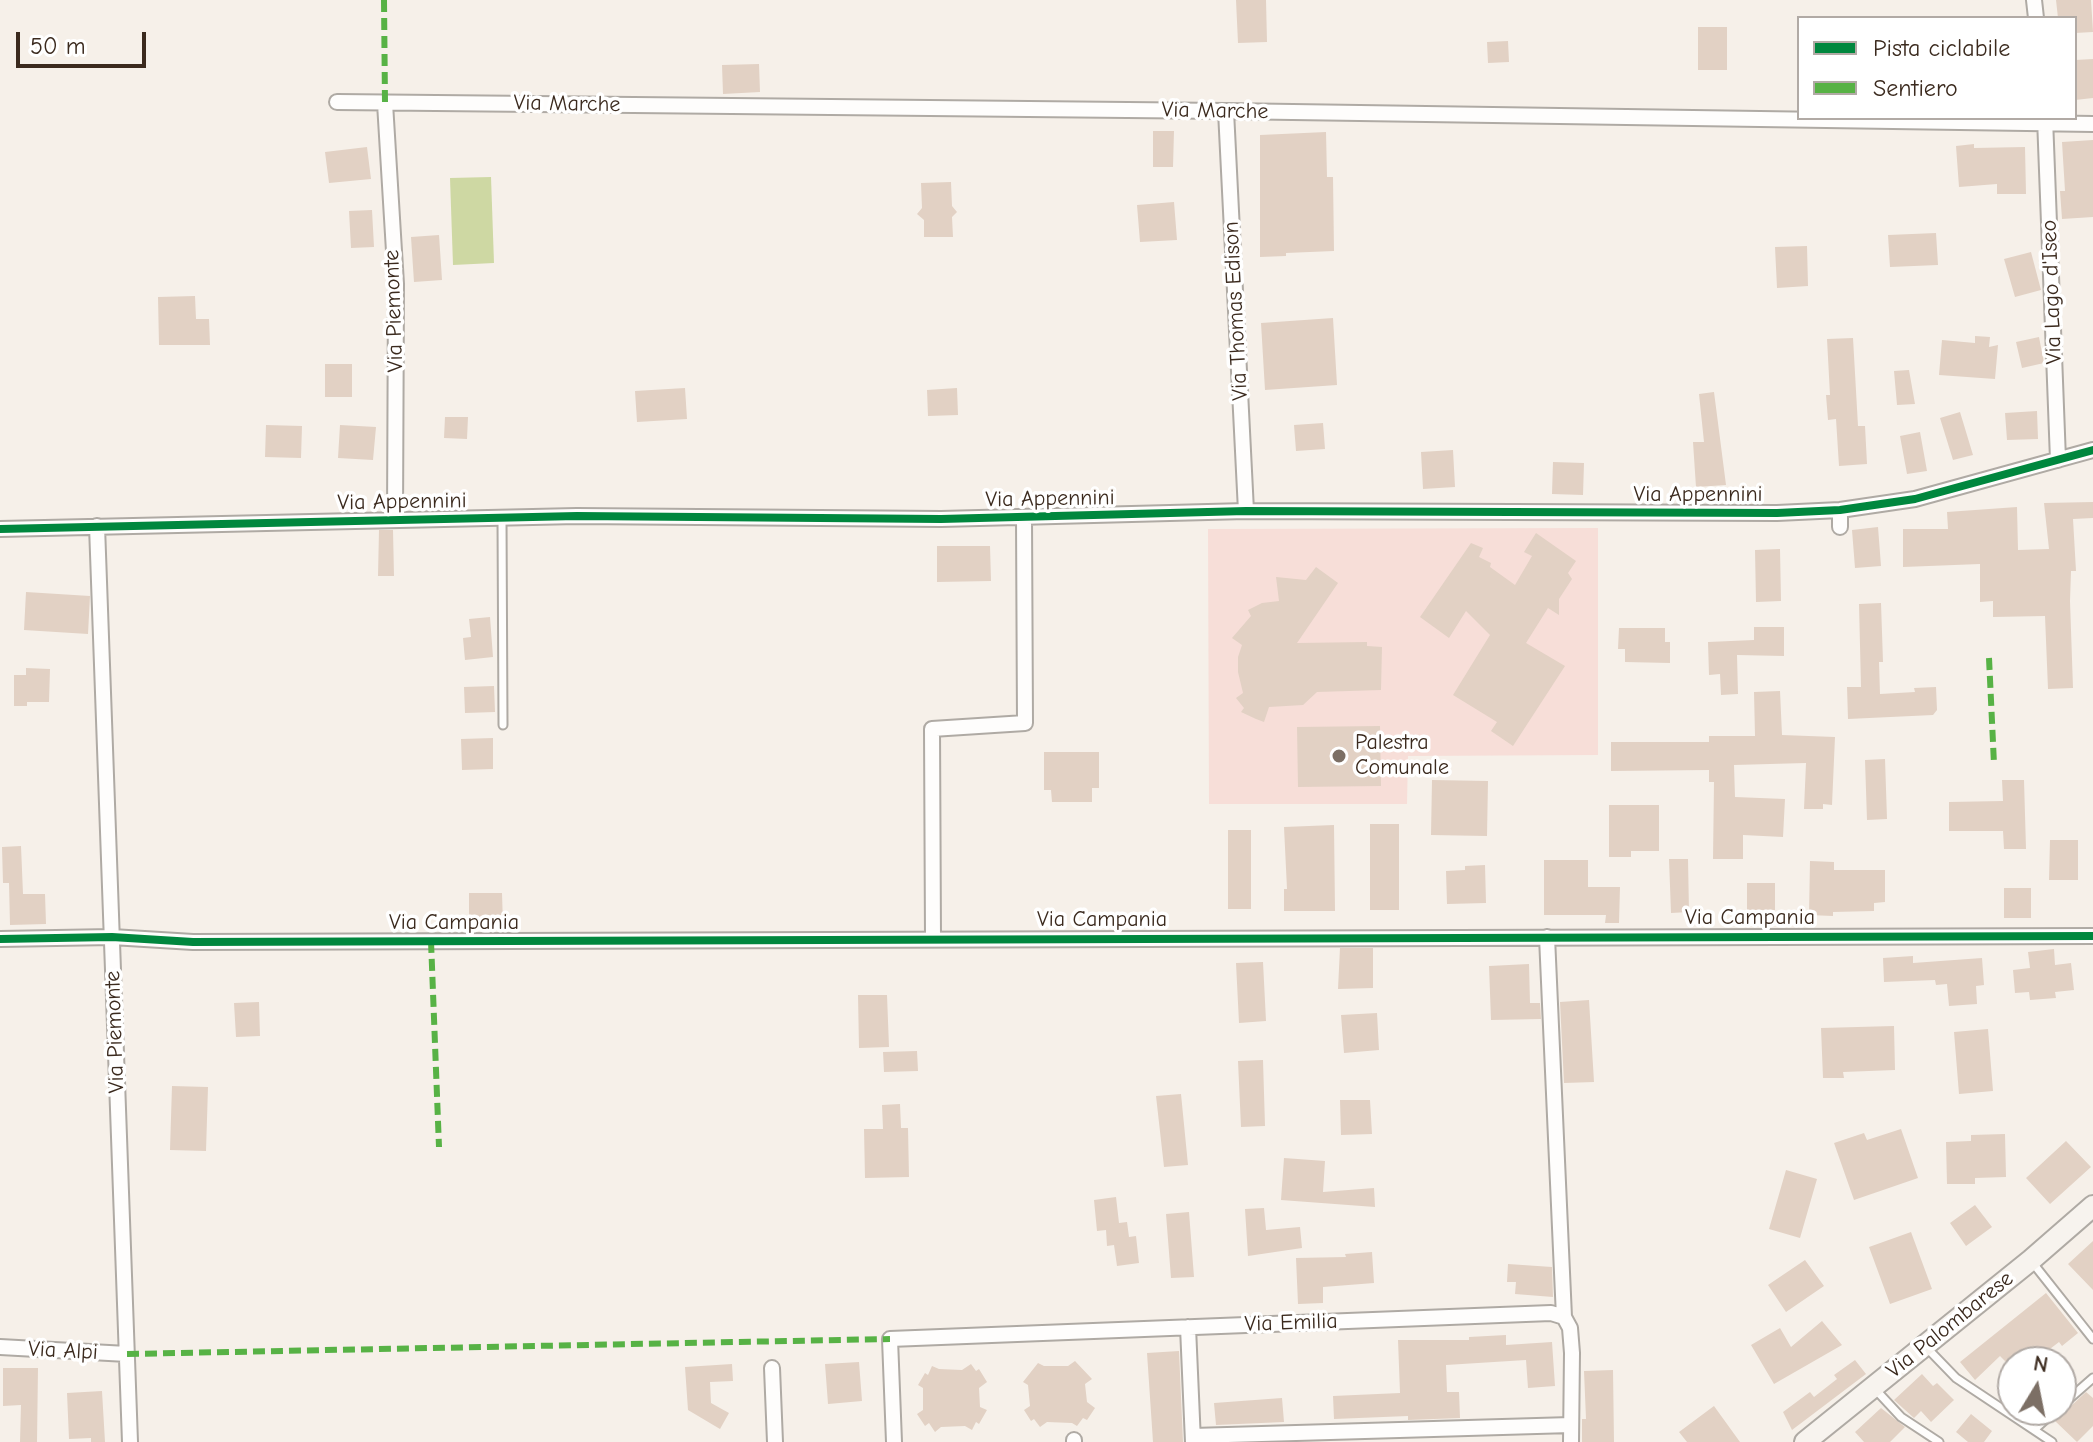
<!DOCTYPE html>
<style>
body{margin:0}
#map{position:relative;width:2093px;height:1442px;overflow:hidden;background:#f6f0e9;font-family:"Comic Neue",sans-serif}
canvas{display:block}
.legend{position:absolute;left:1797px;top:16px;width:280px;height:104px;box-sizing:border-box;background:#fff;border:2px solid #b1aaa5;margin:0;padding:10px 14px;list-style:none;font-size:24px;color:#3b2a1e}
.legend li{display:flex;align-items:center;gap:16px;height:40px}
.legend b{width:40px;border:2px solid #b1aaa5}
.north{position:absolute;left:1997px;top:1346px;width:80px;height:80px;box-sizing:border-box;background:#fff;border:2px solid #b1aaa5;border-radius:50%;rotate:10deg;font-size:22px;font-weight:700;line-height:32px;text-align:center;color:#3b2a1e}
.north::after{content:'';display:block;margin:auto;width:28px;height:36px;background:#7c6f65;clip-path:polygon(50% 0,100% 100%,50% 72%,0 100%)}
.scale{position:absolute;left:16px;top:32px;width:130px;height:36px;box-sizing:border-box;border:4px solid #3b2a1e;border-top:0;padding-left:10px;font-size:24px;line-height:28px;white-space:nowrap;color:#3b2a1e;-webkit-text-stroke:6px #fff;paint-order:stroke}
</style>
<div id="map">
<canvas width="2093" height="1442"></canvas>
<ul class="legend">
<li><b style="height:10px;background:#00873e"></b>Pista ciclabile</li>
<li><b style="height:10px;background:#57b245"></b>Sentiero</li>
</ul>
<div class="north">N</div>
<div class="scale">50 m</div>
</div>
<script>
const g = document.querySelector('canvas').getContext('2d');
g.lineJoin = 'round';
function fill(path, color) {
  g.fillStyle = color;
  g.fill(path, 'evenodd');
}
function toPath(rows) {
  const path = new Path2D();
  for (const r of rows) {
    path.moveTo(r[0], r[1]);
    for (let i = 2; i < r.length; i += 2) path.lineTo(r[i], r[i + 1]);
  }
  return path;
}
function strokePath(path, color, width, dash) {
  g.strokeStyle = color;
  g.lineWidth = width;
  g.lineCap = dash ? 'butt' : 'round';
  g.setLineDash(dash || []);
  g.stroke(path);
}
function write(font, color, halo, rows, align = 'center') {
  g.font = font + ' "Comic Neue",sans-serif';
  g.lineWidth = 7;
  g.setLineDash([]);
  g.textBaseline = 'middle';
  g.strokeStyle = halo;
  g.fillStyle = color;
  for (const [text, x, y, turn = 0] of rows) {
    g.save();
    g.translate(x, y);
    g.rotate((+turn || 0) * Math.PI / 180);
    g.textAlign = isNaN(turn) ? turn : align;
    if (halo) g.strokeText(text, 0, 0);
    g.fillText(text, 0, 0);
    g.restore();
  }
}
fill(toPath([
 [1598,528,1598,755,1408,756,1407,804,1209,804,1208,529]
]), '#f7ded8');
fill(toPath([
 [491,177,494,263,453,265,450,178]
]), '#ced8a3');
fill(toPath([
 [1236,0,1266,0,1267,42,1238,43],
 [2056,0,2091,0,2093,32,2075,33,2075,18,2058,18],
 [1698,27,1727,27,1727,70,1698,70],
 [1508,41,1509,62,1488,63,1487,42],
 [2093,59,2093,98,2075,100,2075,60],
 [759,64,760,92,723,94,722,65],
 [1153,131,1174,131,1173,167,1153,167],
 [1326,132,1327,177,1333,177,1334,251,1286,253,1286,256,1260,257,1260,135],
 [2093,140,2093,217,2062,219,2060,191,2065,191,2062,142],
 [1974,144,1974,148,2025,147,2026,194,1997,194,1997,184,1959,187,1956,146],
 [367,147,371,179,329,183,325,152],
 [951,182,952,206,957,212,952,217,953,237,924,237,924,220,917,214,922,208,921,183],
 [1174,202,1177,240,1140,242,1137,205],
 [372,210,374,247,351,248,349,211],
 [1936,233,1938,265,1890,267,1888,235],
 [439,235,442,280,414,282,411,237],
 [1807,246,1808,286,1777,288,1775,247],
 [2031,252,2041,290,2015,297,2004,259],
 [195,296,196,319,209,319,210,345,159,345,158,297],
 [1333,318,1337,385,1265,390,1261,323],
 [1975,336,1990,337,1989,347,1998,345,1995,379,1939,375,1942,340,1975,343],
 [2039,337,2044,363,2022,368,2016,342],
 [1853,338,1858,426,1865,426,1867,464,1839,466,1836,419,1828,420,1826,395,1830,395,1827,339],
 [325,364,352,364,352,397,325,397],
 [1909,370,1915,404,1897,405,1894,371],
 [685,388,687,419,637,422,635,391],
 [957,388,958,415,928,416,927,390],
 [1714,392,1726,485,1696,487,1693,442,1704,442,1699,394],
 [2037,411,2038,439,2007,440,2005,413],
 [1960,412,1973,455,1953,460,1940,418],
 [445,417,468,417,467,439,444,438],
 [1323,423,1325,449,1296,451,1294,425],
 [266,425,302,426,301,458,265,457],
 [340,425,376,427,373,460,338,458],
 [1920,432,1927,471,1907,474,1900,436],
 [1453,450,1455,487,1423,489,1421,452],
 [1553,462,1584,463,1583,495,1552,494],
 [2093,502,2093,518,2073,519,2076,571,2071,571,2070,601,2073,688,2048,689,2045,616,1993,617,1993,601,1980,602,1980,564,1903,567,1903,529,1948,529,1947,512,2017,507,2018,550,2049,549,2044,503],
 [1878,527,1881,566,1855,568,1852,530],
 [379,530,393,530,394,576,378,576],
 [1536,533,1576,561,1568,573,1572,579,1559,599,1559,615,1548,608,1526,643,1565,666,1513,746,1491,731,1497,722,1453,695,1490,635,1466,611,1449,638,1420,617,1471,543,1483,548,1479,557,1491,563,1490,567,1515,585,1532,556,1524,552],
 [937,546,990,546,991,581,937,582],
 [1780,549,1781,601,1756,602,1755,550],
 [1316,567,1338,583,1297,643,1367,642,1367,646,1382,647,1381,690,1317,692,1303,705,1269,707,1264,722,1256,719,1241,712,1244,708,1236,698,1243,693,1238,672,1238,657,1242,645,1232,638,1251,616,1248,610,1262,603,1279,601,1276,577,1306,580],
 [26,592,90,596,88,634,24,630],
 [1881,603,1883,662,1879,662,1880,694,1915,692,1914,688,1936,687,1937,710,1933,715,1848,719,1847,687,1861,687,1859,604],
 [490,617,493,657,465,660,463,638,471,637,469,619],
 [1754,627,1784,627,1784,656,1737,655,1738,694,1721,695,1720,674,1709,675,1708,642,1754,640],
 [1619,628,1665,628,1665,642,1670,642,1670,663,1625,662,1625,649,1618,649],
 [26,668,50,669,49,702,27,702,27,706,14,706,14,675,26,675],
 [494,686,495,712,465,713,464,687],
 [1780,691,1782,735,1835,737,1832,805,1823,804,1823,809,1804,809,1806,763,1734,765,1735,797,1785,799,1783,837,1743,835,1743,859,1713,859,1714,782,1709,782,1709,770,1611,771,1611,742,1709,742,1709,736,1755,736,1754,692],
 [1380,726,1381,786,1298,787,1297,727],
 [493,738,493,769,462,770,461,739],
 [1044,752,1099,752,1099,788,1092,788,1092,802,1052,802,1051,790,1044,790],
 [1885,759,1887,819,1867,820,1865,760],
 [1432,780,1488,781,1487,836,1431,835],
 [2002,780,2024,780,2026,849,2004,849,2003,831,1949,831,1949,802,2003,801],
 [1609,805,1659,805,1659,851,1631,851,1631,857,1609,857],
 [1370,824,1399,824,1399,910,1370,910],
 [1334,825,1335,911,1284,911,1284,889,1287,889,1284,827],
 [1228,830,1251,830,1251,909,1228,909],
 [2050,840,2078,840,2078,880,2049,880],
 [21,846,23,894,45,894,46,924,10,925,9,883,3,883,2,847],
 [1669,859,1688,859,1689,912,1671,913],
 [1544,860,1588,860,1588,887,1620,887,1619,923,1605,923,1606,915,1544,915],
 [1810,861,1834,862,1834,870,1885,870,1885,902,1874,903,1874,911,1833,912,1833,916,1809,915],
 [1485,865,1486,903,1447,904,1446,871,1465,870,1465,866],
 [1747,883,1775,883,1775,910,1747,910],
 [2004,888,2031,888,2031,918,2004,918],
 [469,893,502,893,503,925,469,926],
 [1340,948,1373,948,1373,988,1338,989],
 [2054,949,2055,965,2071,963,2074,990,2055,992,2056,998,2030,1000,2029,992,2015,993,2013,970,2030,968,2028,952],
 [1913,956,1913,963,1982,958,1984,985,1976,986,1977,1004,1949,1006,1947,984,1936,985,1935,980,1884,982,1883,958],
 [1263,962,1266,1021,1239,1023,1236,963],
 [1529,964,1530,1003,1540,1003,1541,1019,1491,1020,1489,966],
 [858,995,887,995,889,1047,859,1048],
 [1589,1000,1594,1082,1564,1083,1560,1002],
 [259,1002,260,1036,236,1037,234,1003],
 [1377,1013,1379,1050,1344,1053,1341,1015],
 [1894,1026,1895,1070,1843,1072,1844,1078,1823,1078,1821,1028],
 [1988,1029,1993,1091,1959,1094,1954,1032],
 [917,1051,918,1071,884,1072,883,1052],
 [1263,1060,1265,1126,1241,1127,1238,1061],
 [172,1086,208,1087,206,1151,170,1150],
 [1181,1094,1188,1165,1164,1167,1156,1096],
 [1340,1100,1370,1100,1372,1134,1341,1135],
 [900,1104,901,1128,908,1128,909,1177,865,1178,864,1129,883,1129,882,1105],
 [1901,1129,1918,1178,1854,1200,1834,1143,1864,1133,1867,1140],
 [2005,1134,2006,1177,1975,1178,1975,1184,1947,1184,1946,1142,1971,1141,1971,1135],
 [2066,1141,2091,1167,2050,1204,2026,1178],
 [1284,1158,1325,1161,1323,1192,1374,1188,1375,1207,1281,1200],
 [1786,1170,1817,1179,1800,1238,1769,1229],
 [1116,1197,1119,1223,1127,1222,1129,1237,1136,1236,1139,1263,1117,1266,1114,1245,1107,1246,1106,1230,1097,1231,1094,1200],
 [1975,1205,1992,1227,1966,1246,1950,1223],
 [1264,1208,1266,1230,1300,1227,1302,1248,1248,1256,1245,1209],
 [1189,1212,1194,1277,1171,1278,1166,1214],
 [1911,1232,1932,1289,1890,1304,1869,1247],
 [2093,1241,2093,1290,2068,1264],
 [1372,1252,1374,1283,1323,1287,1323,1303,1298,1304,1296,1258,1346,1257,1345,1254],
 [1805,1260,1824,1286,1786,1312,1768,1285],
 [1508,1264,1552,1267,1553,1297,1515,1294,1516,1282,1507,1282],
 [2046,1293,2078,1333,2062,1346,2059,1342,2033,1362,2006,1362,2000,1356,1975,1380,1960,1362],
 [1822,1321,1842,1345,1774,1384,1751,1345,1780,1328,1791,1347],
 [1506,1335,1506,1345,1552,1342,1555,1386,1528,1388,1526,1360,1446,1365,1447,1392,1459,1392,1460,1418,1408,1420,1408,1416,1334,1419,1333,1396,1400,1393,1398,1340,1469,1340,1469,1337],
 [1179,1351,1183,1442,1153,1442,1147,1353],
 [1855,1360,1866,1374,1792,1430,1783,1412,1810,1392,1814,1397,1837,1379,1834,1375],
 [1075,1361,1092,1379,1085,1384,1087,1402,1095,1408,1087,1420,1083,1418,1077,1426,1072,1423,1047,1422,1040,1427,1034,1419,1031,1421,1024,1410,1030,1406,1028,1385,1023,1382,1038,1363,1044,1366,1068,1366],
 [859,1362,862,1401,828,1404,825,1364],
 [732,1364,733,1381,710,1382,711,1403,729,1413,720,1429,688,1410,685,1367],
 [971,1364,976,1371,979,1369,987,1382,979,1388,980,1407,987,1410,979,1424,976,1422,972,1430,965,1426,941,1427,935,1432,929,1423,925,1426,917,1414,923,1410,923,1388,918,1385,925,1373,928,1375,932,1366,939,1369,962,1370],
 [3,1368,38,1368,37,1442,20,1442,21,1405,3,1406],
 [1613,1370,1614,1442,1582,1442,1582,1419,1586,1419,1584,1371],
 [1922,1374,1933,1386,1937,1383,1954,1400,1931,1422,1921,1411,1914,1418,1894,1400],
 [102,1391,105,1442,91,1442,91,1438,69,1439,67,1393],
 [2086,1392,2093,1398,2093,1426,2077,1442,2055,1421],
 [1282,1398,1284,1422,1216,1425,1214,1403],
 [1714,1406,1740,1442,1687,1442,1679,1432],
 [1881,1408,1905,1427,1890,1442,1864,1442,1855,1432],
 [1971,1414,1992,1431,1984,1442,1968,1442,1956,1432]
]), '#e2d1c4');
const lane = toPath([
 [502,518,503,725],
 [2032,1262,2093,1339],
 [1926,1347,1956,1378,2052,1442],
 [1875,1389,1901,1417,1939,1442],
 [2061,1406,2093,1378],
 [2034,1430,2056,1410]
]);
const street = toPath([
 [2034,0,2036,18],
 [337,102,1226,111,2093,124],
 [385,103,396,284,395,520],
 [1226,111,1246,511],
 [2045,118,2058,460],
 [1840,510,1840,527],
 [97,526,130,1442],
 [0,529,577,516,941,519,1246,511,1777,513,1840,510,1915,499,2093,450],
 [1547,937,1564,1317],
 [0,939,112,937,193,942,2093,936],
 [933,939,932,729,1025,723,1024,518],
 [1188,1327,1193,1442],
 [0,1347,127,1354],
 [772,1368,775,1442],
 [1193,1436,1571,1425],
 [1074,1440,1074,1442],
 [894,1442,890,1339,1551,1313,1564,1317,1570,1328,1572,1353,1571,1442]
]);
const secondary = toPath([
 [1805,1442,2031,1260,2093,1206]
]);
strokePath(lane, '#afaaa4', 11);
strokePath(street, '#afaaa4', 18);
strokePath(secondary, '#afaaa4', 24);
strokePath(lane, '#fefdfc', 7);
strokePath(street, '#fefdfc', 14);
strokePath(secondary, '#f7f3ee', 20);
strokePath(toPath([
 [384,0,385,103],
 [1989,658,1994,764],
 [431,941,439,1147],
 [127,1354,890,1339]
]), '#57b245', 6, [12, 6]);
strokePath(toPath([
 [0,529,577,516,941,519,1246,511,1777,513,1840,510,1915,499,2093,450],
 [0,939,112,937,193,942,2093,936]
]), '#00873e', 8);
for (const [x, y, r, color] of [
 [1339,756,8,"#7c6f65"]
]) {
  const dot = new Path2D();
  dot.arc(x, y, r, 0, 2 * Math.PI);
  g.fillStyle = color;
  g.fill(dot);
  strokePath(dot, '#fff', 3);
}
write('22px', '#3b2a1e', '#fff', [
 ["Via Marche",567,104,1],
 ["Via Marche",1215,111,1],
 ["Via Lago d'Iseo",2052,292,-92],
 ["Via Piemonte",394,311,-92],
 ["Via Thomas Edison",1236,311,-93],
 ["Via Appennini",1698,495],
 ["Via Appennini",1050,499,-1],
 ["Via Appennini",402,502,-1],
 ["Via Campania",1750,918],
 ["Via Campania",1102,920],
 ["Via Campania",454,923],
 ["Via Piemonte",115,1032,-92],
 ["Via Emilia",1291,1323,-2],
 ["Via Palombarese",1950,1325,-39],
 ["Via Alpi",63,1351,3]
]);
write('22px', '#3b2a1e', '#fff', [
 ["Palestra",1355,743],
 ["Comunale",1355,768]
], 'left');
</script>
